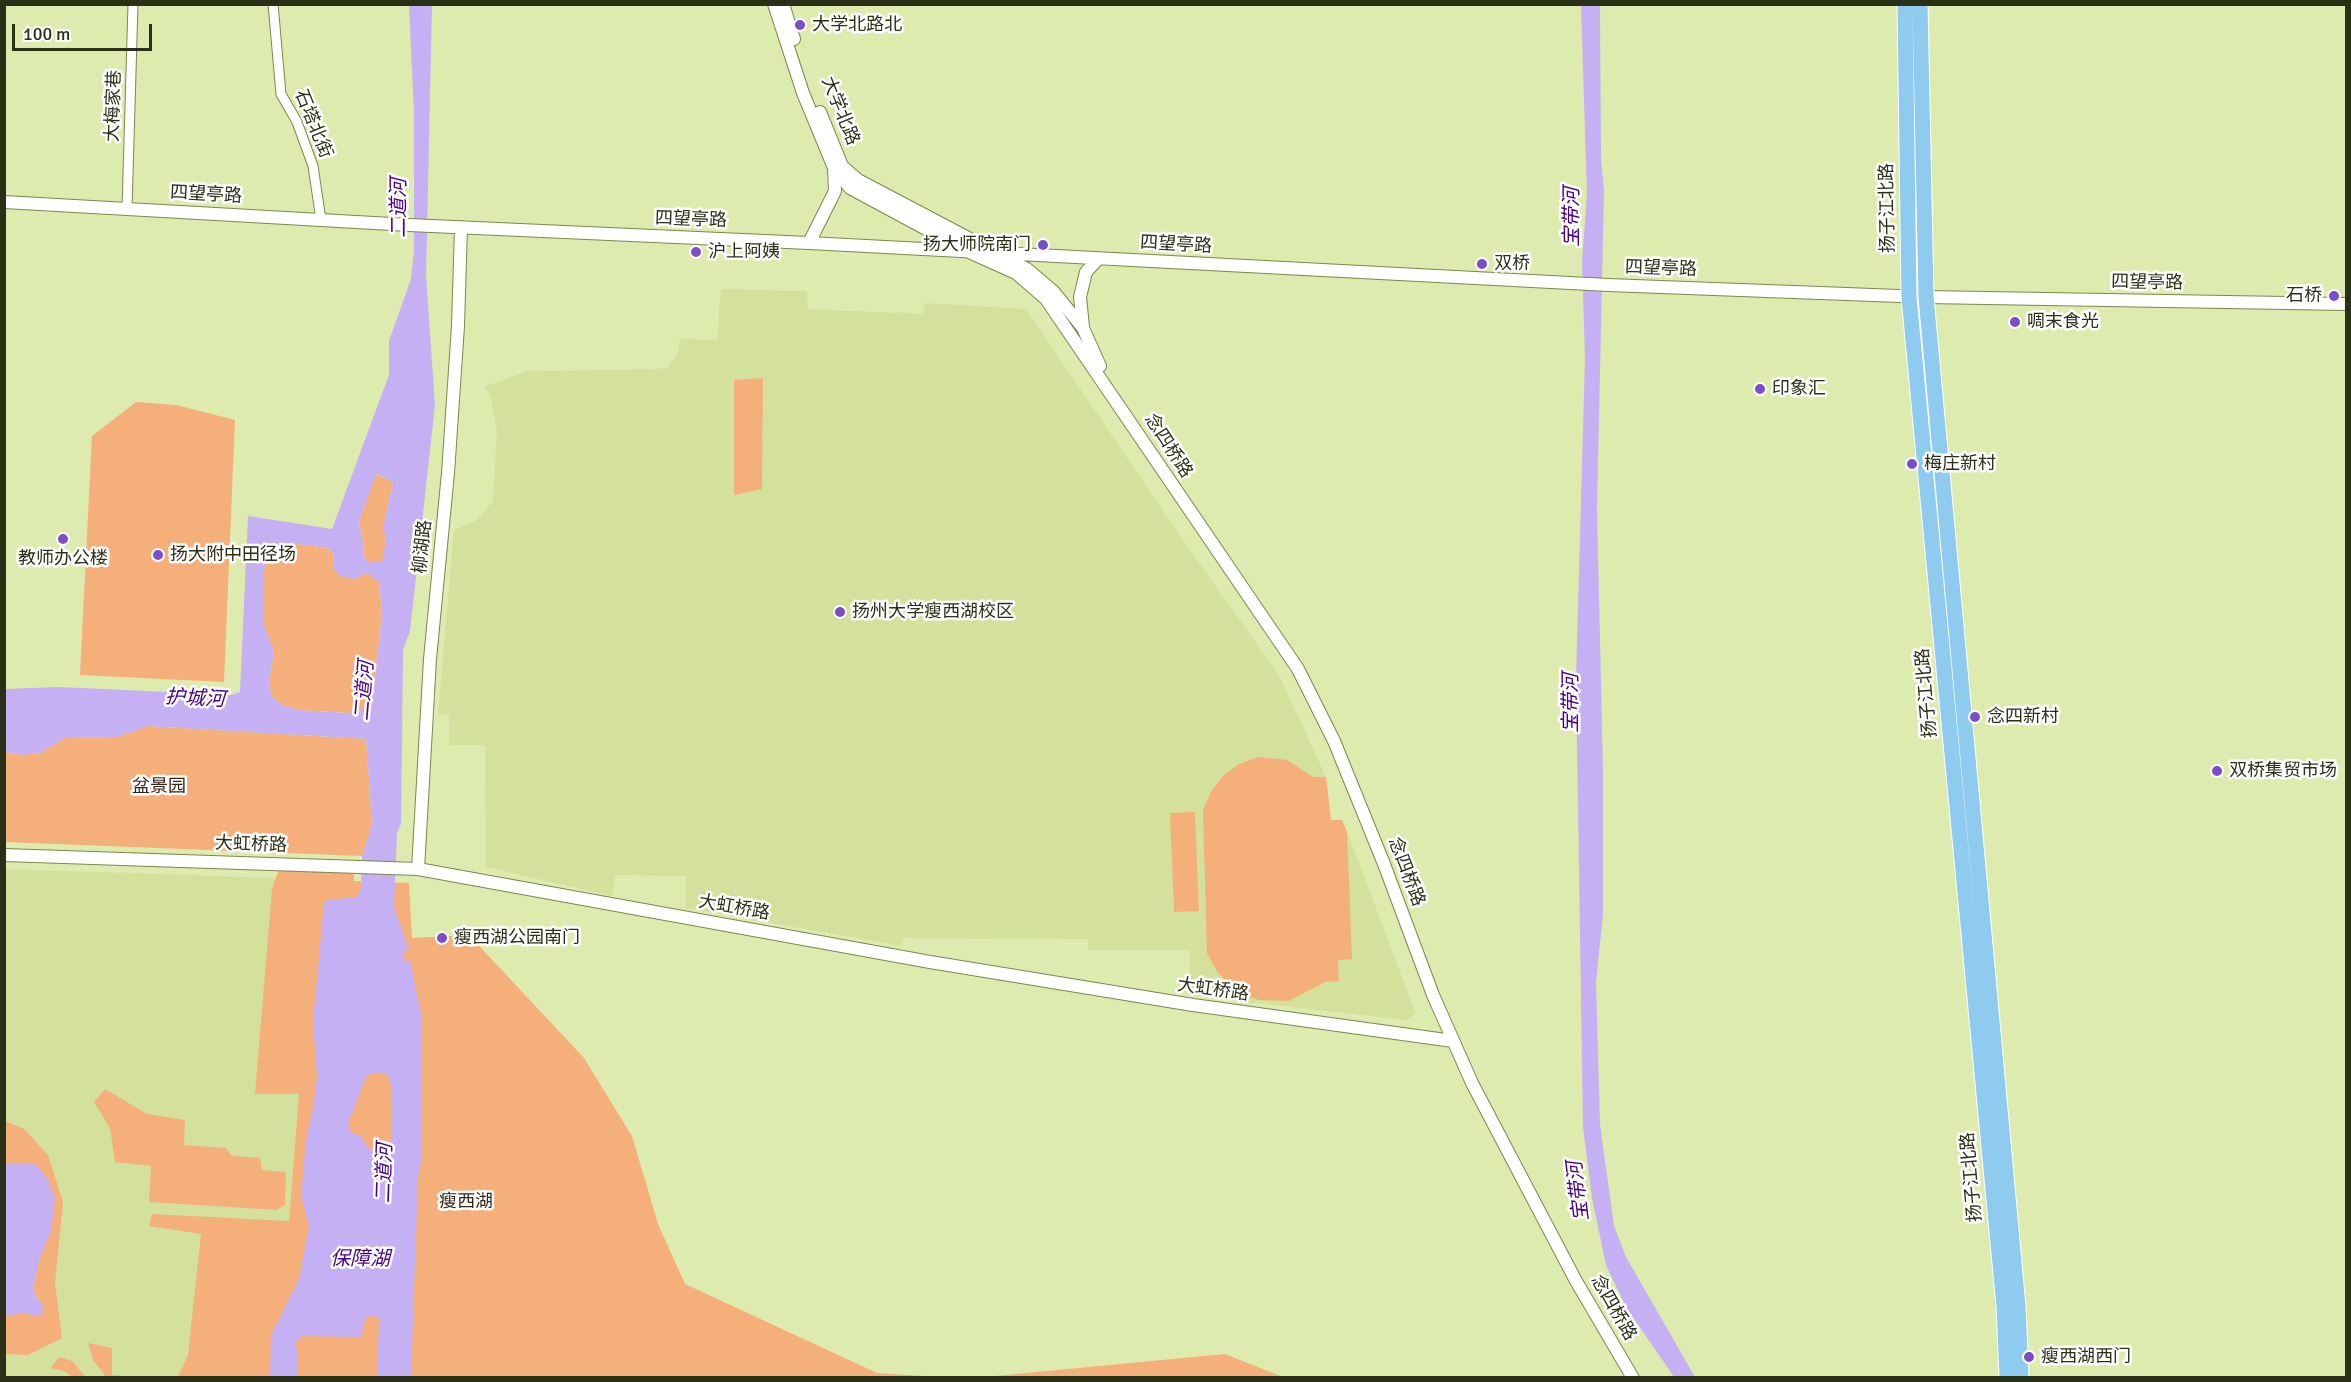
<!DOCTYPE html>
<meta charset="utf-8">
<style>
body{margin:0}
#map{position:relative;width:2351px;height:1382px;overflow:hidden;background:#deebae;font-family:Signika,sans-serif}
canvas{display:block}
.frame{position:absolute;inset:0;border:6px solid #2a2f17;pointer-events:none}
.scale{position:absolute;left:12px;top:24px;width:140px;height:27px;box-sizing:border-box;border:3px solid #2a2f17;border-top:0;padding-left:8px;font-size:18px;line-height:21px;white-space:nowrap;color:#2a2f17;-webkit-text-stroke:4px #fff;paint-order:stroke}
</style>
<div id="map">
<canvas width="2351" height="1382"></canvas>
<div class="frame"></div>
<div class="scale">100 m</div>
</div>
<script>
const g = document.querySelector('canvas').getContext('2d');
g.lineJoin = 'round';
function fill(path, color) {
  g.fillStyle = color;
  g.fill(path, 'evenodd');
}
function toPath(rows) {
  const path = new Path2D();
  for (const r of rows) {
    path.moveTo(r[0], r[1]);
    for (let i = 2; i < r.length; i += 2) path.lineTo(r[i], r[i + 1]);
  }
  return path;
}
function strokePath(path, color, width, dash) {
  g.strokeStyle = color;
  g.lineWidth = width;
  g.lineCap = dash ? 'butt' : 'round';
  g.setLineDash(dash || []);
  g.stroke(path);
}
function write(font, color, halo, rows, align = 'center') {
  g.font = font + ' Signika,"Noto Sans SC",sans-serif';
  g.lineWidth = 5;
  g.setLineDash([]);
  g.textBaseline = 'middle';
  g.strokeStyle = halo;
  g.fillStyle = color;
  for (const [text, x, y, turn = 0] of rows) {
    g.save();
    g.translate(x, y);
    g.rotate((+turn || 0) * Math.PI / 180);
    g.textAlign = isNaN(turn) ? turn : align;
    if (halo) g.strokeText(text, 0, 0);
    g.fillText(text, 0, 0);
    g.restore();
  }
}
fill(toPath([
 [721,289,807,291,808,309,922,314,925,303,1026,309,1189,549,1279,675,1326,777,1331,820,1342,820,1345,826,1416,1014,1405,1020,1190,995,1190,950,1088,950,1088,939,903,938,902,946,686,908,686,876,615,875,612,896,486,867,485,745,449,745,449,716,438,714,454,530,477,520,493,501,497,431,490,394,484,387,528,371,667,369,677,356,680,339,717,340],
 [5,869,306,879,303,1044,289,1224,257,1377,5,1378]
]), '#d3e19c');
fill(toPath([
 [763,378,762,489,734,495,734,380],
 [136,402,176,405,235,420,224,682,80,675,92,436],
 [375,474,393,482,383,528,386,539,382,562,370,563,363,557,364,548,359,522],
 [290,543,327,548,333,553,334,570,354,579,367,573,379,582,382,614,372,705,369,709,347,713,298,710,282,705,272,697,269,683,274,651,264,626,264,571,267,558,278,547],
 [148,726,366,739,372,824,362,856,5,842,5,752,19,755,40,753,65,738,118,737],
 [1258,757,1287,760,1313,777,1326,777,1331,820,1342,820,1347,832,1352,959,1338,960,1339,981,1325,982,1289,1001,1258,1000,1237,991,1218,973,1207,953,1203,810,1212,790,1224,775,1239,764],
 [1195,812,1199,911,1174,912,1170,813],
 [279,869,354,872,354,881,409,883,412,938,469,935,584,1058,632,1136,658,1224,685,1284,877,1373,940,1377,178,1377,188,1355,201,1234,149,1226,152,1214,289,1221,299,1094,255,1094,272,889],
 [105,1089,147,1114,185,1120,184,1145,226,1148,232,1156,260,1158,262,1170,286,1172,285,1205,277,1210,149,1202,151,1166,115,1162,110,1128,94,1102],
 [5,1121,24,1129,48,1155,63,1202,55,1283,62,1338,28,1355,5,1354,4,1316,23,1313,36,1316,43,1307,33,1290,34,1284,40,1257,51,1231,32,1163,5,1163],
 [88,1343,112,1348,112,1375,138,1377,106,1377,93,1360],
 [1225,1354,1283,1377,984,1377],
 [59,1357,72,1361,86,1377,72,1377,64,1371,51,1368]
]), '#f5af7a');
fill(toPath([
 [409,5,432,5,426,276,435,405,410,631,403,650,401,824,397,833,394,907,409,949,403,952,404,961,410,960,422,1018,422,1155,418,1179,411,1377,377,1377,379,1317,368,1316,365,1320,361,1337,302,1336,295,1344,297,1349,298,1377,270,1377,271,1335,299,1279,309,1226,301,1196,306,1140,314,1102,317,1075,313,1022,324,903,327,900,357,897,361,888,362,856,372,824,366,739,148,726,118,737,65,738,40,753,19,755,5,752,4,689,59,687,232,695,240,692,248,516,332,529,389,375,389,341,411,279,414,250,414,113],
 [376,474,393,482,383,528,386,539,382,561,370,563,363,557,364,548,359,522],
 [290,543,327,548,333,553,334,570,340,576,354,579,367,573,379,582,382,614,372,705,369,709,347,713,298,710,282,705,272,697,269,683,274,651,264,626,264,571,267,558,278,547],
 [387,1073,392,1088,392,1141,390,1152,379,1159,363,1141,362,1136,350,1132,348,1124,366,1077,370,1074],
 [1581,5,1600,5,1601,158,1604,191,1597,509,1603,771,1603,915,1596,982,1600,1124,1614,1226,1626,1257,1695,1377,1674,1377,1626,1307,1606,1265,1592,1198,1583,1127,1576,678,1585,358,1582,262,1587,195],
 [4,1163,32,1163,38,1167,47,1178,55,1197,51,1231,40,1257,34,1284,33,1291,43,1307,42,1315,36,1316,23,1313,5,1316]
]), '#c4b0f2');
const minor = toPath([
 [273,4,281,94,297,122,313,166,321,220],
 [127,209,133,4]
]);
const tertiary = toPath([
 [774,4,803,93,834,168,850,188,967,251,1016,273,1046,299,1298,669,1334,741,1384,864,1433,995,1472,1083,1576,1281,1633,1378],
 [783,4,794,39],
 [820,112,842,166,858,180,1027,269,1053,291,1083,328,1100,366],
 [4,202,409,225,809,243,1608,285,1926,297,2346,304],
 [809,243,835,191,834,168],
 [1083,327,1080,297,1086,272,1097,260],
 [4,855,418,869,930,962,1193,1005,1453,1041],
 [418,869,430,659,448,473,458,326,461,227]
]);
const primary = toPath([
 [1905,4,1909,297,2004,1306,2007,1378],
 [1920,4,1926,297,2018,1307,2021,1378]
]);
strokePath(minor, '#7c874e', 11);
strokePath(tertiary, '#7c874e', 14);
strokePath(primary, '#fff', 17);
strokePath(minor, '#fff', 9);
strokePath(tertiary, '#fff', 12);
strokePath(primary, '#8fcbee', 15);
for (const [x, y, r, color] of [
 [800,25,6,"#7c4dc6"],
 [1043,245,6,"#7c4dc6"],
 [696,252,6,"#7c4dc6"],
 [1482,264,6,"#7c4dc6"],
 [2334,296,6,"#7c4dc6"],
 [2015,322,6,"#7c4dc6"],
 [1760,389,6,"#7c4dc6"],
 [1912,464,6,"#7c4dc6"],
 [63,539,6,"#7c4dc6"],
 [158,555,6,"#7c4dc6"],
 [840,612,6,"#7c4dc6"],
 [1975,717,6,"#7c4dc6"],
 [2217,771,6,"#7c4dc6"],
 [442,938,6,"#7c4dc6"],
 [2029,1357,6,"#7c4dc6"]
]) {
  const dot = new Path2D();
  dot.arc(x, y, r, 0, 2 * Math.PI);
  g.fillStyle = color;
  g.fill(dot);
  strokePath(dot, '#fff', 2);
}
write('18px', '#2a2f17', '#fff', [
 ["大学北路北",812,25],
 ["扬大师院南门",1031,245,"right"],
 ["沪上阿姨",708,252],
 ["双桥",1494,264],
 ["石桥",2322,296,"right"],
 ["啁末食光",2027,322],
 ["印象汇",1772,389],
 ["梅庄新村",1924,464],
 ["扬大附中田径场",170,555],
 ["教师办公楼",63,559,"center"],
 ["扬州大学瘦西湖校区",852,612],
 ["念四新村",1987,717],
 ["双桥集贸市场",2229,771],
 ["瘦西湖公园南门",454,938],
 ["瘦西湖西门",2041,1357]
], 'left');
write('18px', '#2a2f17', '#fff', [
 ["大梅家巷",114,106,-88],
 ["大学北路",840,111,68],
 ["石塔北街",313,124,68],
 ["四望亭路",206,195,3],
 ["扬子江北路",1888,208,-91],
 ["四望亭路",691,220,2],
 ["四望亭路",1176,245,3],
 ["四望亭路",1661,269,2],
 ["四望亭路",2147,283,1],
 ["念四桥路",1168,446,57],
 ["柳湖路",423,547,-84],
 ["扬子江北路",1927,693,-95],
 ["大虹桥路",251,845,2],
 ["念四桥路",1406,872,69],
 ["大虹桥路",734,908,10],
 ["大虹桥路",1213,990,8],
 ["扬子江北路",1972,1177,-95],
 ["念四桥路",1613,1308,60]
]);
write('18px', '#372416', '#fff', [
 ["盆景园",159,787],
 ["瘦西湖",466,1202]
]);
write('italic 20px', '#49008b', '#fff', [
 ["二道河",400,208,-90],
 ["宝带河",1573,217,-90],
 ["二道河",365,691,-85],
 ["护城河",195,699,3],
 ["宝带河",1572,703,-90],
 ["二道河",385,1173,-88],
 ["宝带河",1579,1191,-97],
 ["保障湖",360,1260]
]);
</script>
